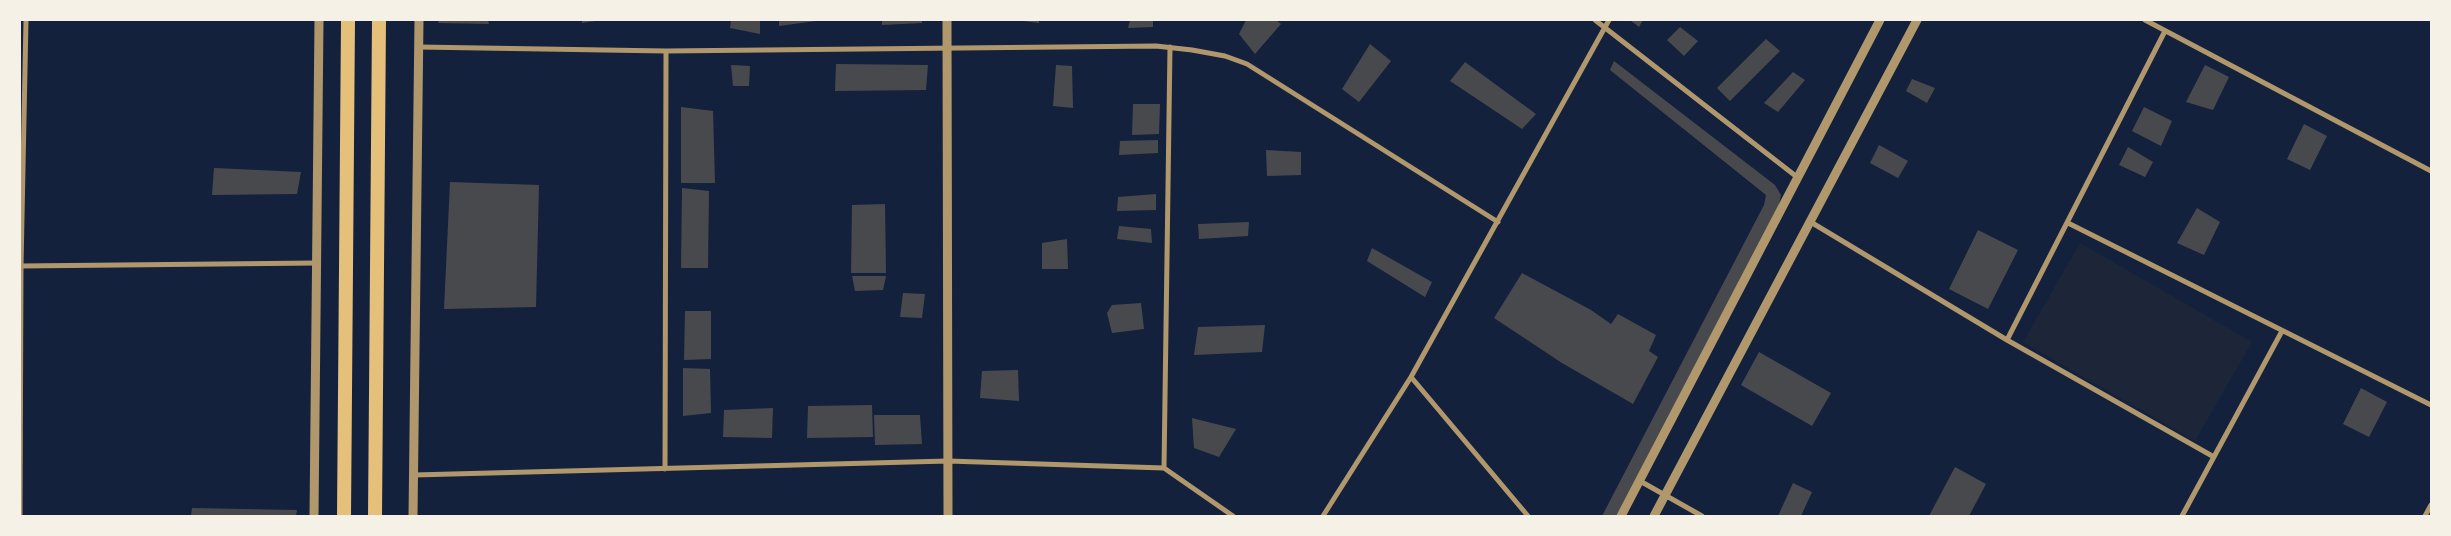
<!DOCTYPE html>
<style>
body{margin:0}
#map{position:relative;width:2451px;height:536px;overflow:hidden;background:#14213d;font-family:Montserrat,sans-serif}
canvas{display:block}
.frame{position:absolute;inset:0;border:21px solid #f6f1e7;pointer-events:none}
</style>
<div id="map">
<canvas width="2451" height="536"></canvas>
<div class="frame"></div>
</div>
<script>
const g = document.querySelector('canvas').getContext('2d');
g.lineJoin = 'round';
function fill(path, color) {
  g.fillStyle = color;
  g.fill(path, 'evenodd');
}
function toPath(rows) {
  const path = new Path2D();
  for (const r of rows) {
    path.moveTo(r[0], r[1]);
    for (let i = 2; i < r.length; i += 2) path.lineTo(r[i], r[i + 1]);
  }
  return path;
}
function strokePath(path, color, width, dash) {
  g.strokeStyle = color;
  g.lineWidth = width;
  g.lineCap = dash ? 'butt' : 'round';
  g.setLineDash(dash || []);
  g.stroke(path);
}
fill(toPath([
 [2080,243,2252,342,2195,441,2023,342]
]), '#1d2539');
fill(toPath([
 [439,20,488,20,489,24,438,23],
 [582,20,595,20,595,21,582,23],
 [731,20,760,20,760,34,730,28],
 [779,20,816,20,816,21,779,26],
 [882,20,922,20,922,23,882,25],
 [1023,20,1039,20,1039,23,1023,21],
 [1130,20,1153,20,1153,27,1128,28],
 [1246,20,1276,20,1281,24,1255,54,1239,34],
 [1630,20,1643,20,1639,27],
 [1680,27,1698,41,1684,56,1667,40],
 [1766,39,1780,51,1730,101,1717,88],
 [1370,44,1391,61,1359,102,1342,89],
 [1614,61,1775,185,1781,195,1778,209,1616,516,1602,516,1764,205,1766,195,1610,70],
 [1465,62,1536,114,1522,129,1450,81],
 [836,64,928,65,926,90,835,91],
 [731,65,750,66,749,86,733,86],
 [1056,65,1072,66,1073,108,1053,106],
 [2205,65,2229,77,2213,110,2186,102],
 [1793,72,1805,80,1778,112,1764,103],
 [1912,79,1935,88,1927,103,1906,91],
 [1133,104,1160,104,1159,134,1132,135],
 [681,107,713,111,715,183,681,183],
 [2144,107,2172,121,2161,146,2132,131],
 [2304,124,2327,136,2310,170,2287,159],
 [1158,140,1158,153,1119,155,1120,141],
 [1879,145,1908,161,1898,178,1870,163],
 [2128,147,2153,162,2145,177,2119,165],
 [1266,150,1301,152,1301,175,1267,176],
 [214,168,301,172,297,194,212,195],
 [450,182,539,185,536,307,444,309],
 [682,188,709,191,708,268,681,268],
 [1156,194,1156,210,1117,211,1118,197],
 [885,204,886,273,851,273,852,205],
 [2197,208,2220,222,2204,255,2177,243],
 [1249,222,1248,236,1199,239,1198,224],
 [1119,226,1151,229,1152,243,1117,239],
 [1978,230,2018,250,1988,309,1949,289],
 [1067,239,1068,269,1042,269,1042,243],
 [1372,248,1432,282,1425,297,1367,261],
 [1522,273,1591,310,1611,324,1618,314,1656,335,1649,351,1658,357,1633,404,1562,363,1494,318],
 [852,276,886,276,883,290,855,291],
 [903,293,925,294,922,318,900,317],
 [1141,303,1144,329,1112,333,1107,313,1112,305],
 [685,311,711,311,711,359,684,360],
 [1265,325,1262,352,1194,355,1198,327],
 [1759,352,1831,393,1812,426,1741,385],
 [683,368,710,369,711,413,683,416],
 [1018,370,1019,401,980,398,982,371],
 [2361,388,2387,402,2369,437,2343,424],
 [872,405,873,437,807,438,808,406],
 [773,408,772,438,723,437,724,410],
 [874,415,920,415,922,444,875,445],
 [1192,418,1236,429,1219,457,1194,448],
 [1955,467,1986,484,1969,516,1929,516],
 [1793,483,1812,492,1801,516,1778,516],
 [192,508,297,510,296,516,191,516]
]), '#48494c');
strokePath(toPath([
 [1595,20,1797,177],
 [2145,20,2431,171],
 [419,47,666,51,1156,46,1192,50,1225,56,1247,64,1498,222],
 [1170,47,1164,468,1233,516],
 [1809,221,2007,340,2214,457],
 [2068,223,2431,405],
 [20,266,317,263],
 [2007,340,2165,31],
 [1411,377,1528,516],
 [665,469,666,51],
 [414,475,948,461,1164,468],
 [1640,481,1702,516],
 [20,516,21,266,26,20],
 [1323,516,1411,377,1609,20],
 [2182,516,2282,331],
 [2425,516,2431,505]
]), '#b1986c', 5);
strokePath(toPath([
 [947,20,948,516],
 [314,516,319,20],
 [413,516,419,20],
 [1621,516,1880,20],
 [1654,516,1917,20]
]), '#b1986c', 9);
strokePath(toPath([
 [344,516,348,20],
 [375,516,379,20]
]), '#e5c07b', 14);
</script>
